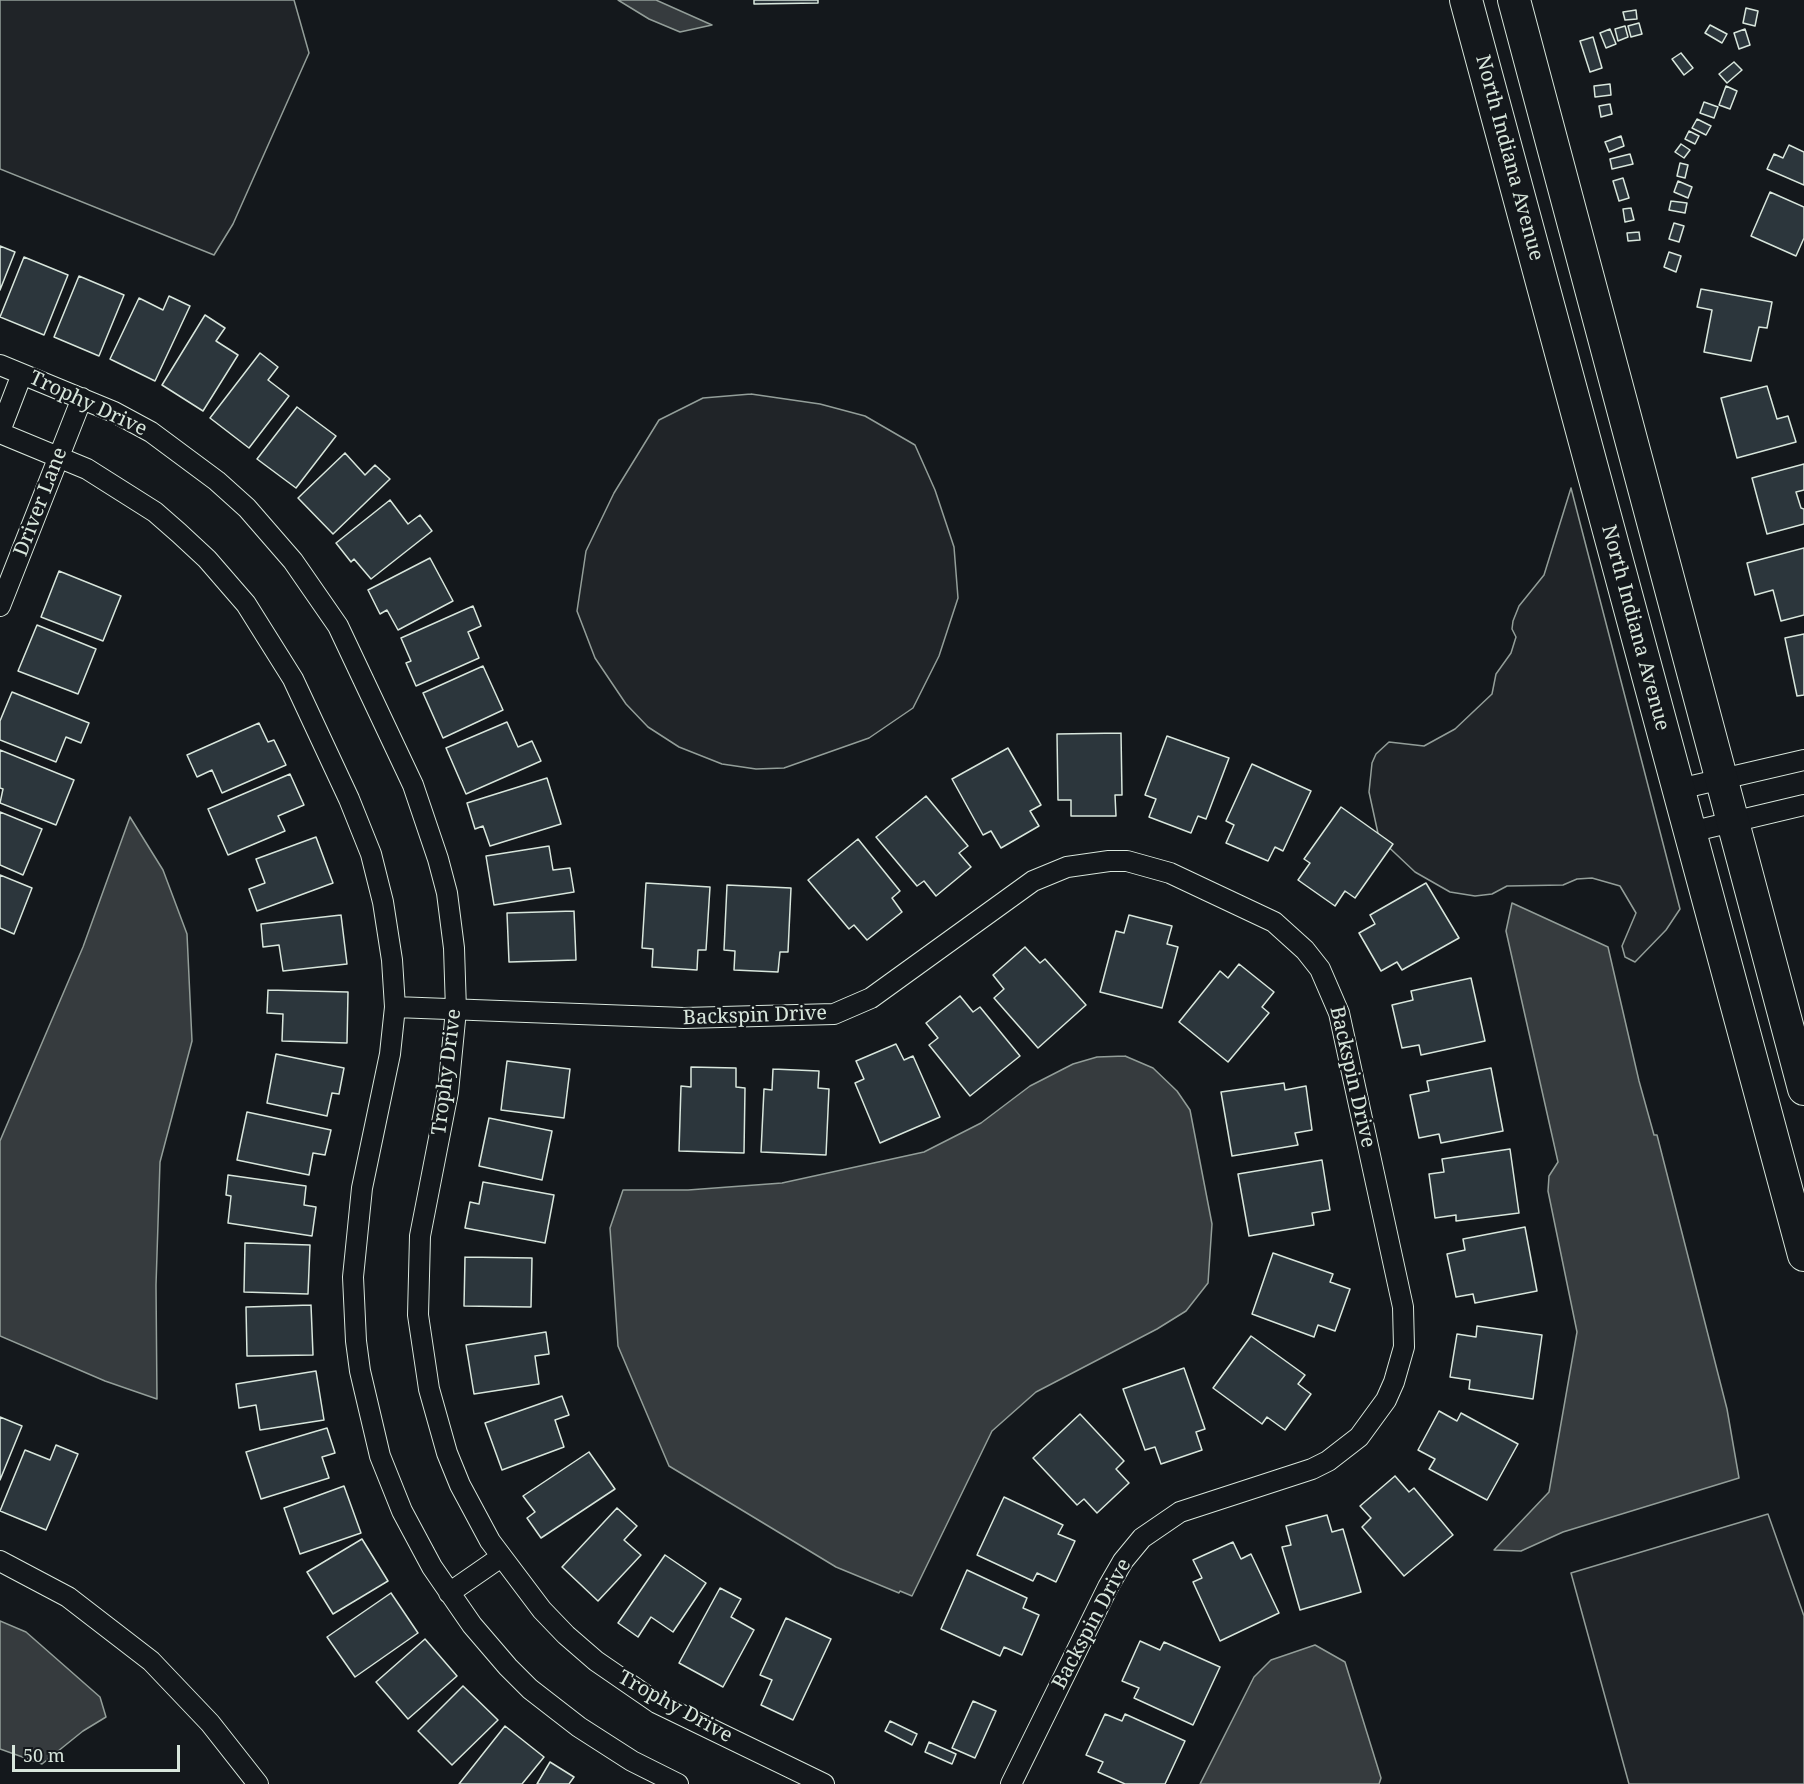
<!DOCTYPE html>
<style>
body{margin:0}
#map{position:relative;width:1804px;height:1784px;overflow:hidden;background:#14181c;font-family:"Noto Serif",serif}
canvas{display:block}
.scale{position:absolute;left:12px;top:1745px;width:168px;height:27px;box-sizing:border-box;border:3px solid #d8e6dc;border-top:0;padding-left:8px;font-size:18px;line-height:21px;white-space:nowrap;color:#d8e6dc;-webkit-text-stroke:4px #14181c;paint-order:stroke}
</style>
<div id="map">
<canvas width="1804" height="1784"></canvas>
<div class="scale">50 m</div>
</div>
<script>
const g = document.querySelector('canvas').getContext('2d');
g.lineJoin = 'round';
function fill(path, color) {
  g.fillStyle = color;
  g.fill(path, 'evenodd');
}
function toPath(rows) {
  const path = new Path2D();
  for (const r of rows) {
    path.moveTo(r[0], r[1]);
    for (let i = 2; i < r.length; i += 2) path.lineTo(r[i], r[i + 1]);
  }
  return path;
}
function strokePath(path, color, width, dash) {
  g.strokeStyle = color;
  g.lineWidth = width;
  g.lineCap = dash ? 'butt' : 'round';
  g.setLineDash(dash || []);
  g.stroke(path);
}
function write(font, color, halo, rows, align = 'center') {
  g.font = font + ' "Noto Serif",serif';
  g.lineWidth = 4.5;
  g.setLineDash([]);
  g.textBaseline = 'middle';
  g.strokeStyle = halo;
  g.fillStyle = color;
  for (const [text, x, y, turn = 0] of rows) {
    g.save();
    g.translate(x, y);
    g.rotate((+turn || 0) * Math.PI / 180);
    g.textAlign = isNaN(turn) ? turn : align;
    if (halo) g.strokeText(text, 0, 0);
    g.fillText(text, 0, 0);
    g.restore();
  }
}
const green = toPath([
 [0,0,294,0,309,53,233,224,214,255,0,169,0,0],
 [751,394,820,404,865,416,915,445,935,490,954,547,958,598,939,656,913,708,869,738,784,768,756,769,722,764,679,747,648,727,626,704,595,658,577,611,586,551,614,493,659,420,703,398,751,394],
 [1571,488,1680,909,1666,930,1635,962,1625,957,1622,946,1636,913,1620,886,1592,878,1577,879,1563,885,1507,886,1492,894,1475,896,1450,892,1415,872,1379,838,1369,792,1372,763,1376,754,1389,742,1424,746,1455,729,1492,694,1496,674,1511,653,1516,637,1512,629,1513,621,1519,606,1544,575,1571,488],
 [1768,1514,1804,1616,1804,1784,1629,1784,1571,1573,1768,1514]
]);
fill(green, '#202428');
strokePath(green, '#939e99', 1.5);
const water = toPath([
 [618,0,656,0,712,25,680,32,649,19,618,0],
 [130,817,163,870,187,934,192,1041,160,1162,156,1285,157,1399,105,1381,0,1336,0,1141,83,947,130,817],
 [1512,903,1608,947,1639,1081,1654,1135,1657,1135,1727,1409,1739,1478,1563,1532,1521,1551,1494,1550,1549,1492,1577,1332,1548,1191,1549,1176,1558,1162,1506,931,1512,903],
 [1125,1056,1153,1068,1177,1091,1190,1110,1212,1224,1208,1283,1186,1311,1157,1329,1036,1392,992,1431,912,1596,900,1591,899,1593,836,1567,669,1466,618,1346,610,1228,623,1190,688,1190,782,1183,924,1152,981,1123,1030,1086,1073,1064,1097,1057,1125,1056],
 [0,1621,26,1632,100,1697,106,1717,83,1731,42,1764,0,1749,0,1621],
 [1315,1645,1345,1662,1381,1778,1379,1784,1200,1784,1254,1677,1271,1660,1315,1645]
]);
fill(water, '#363b3e');
strokePath(water, '#939e99', 1.5);
const building = toPath([
 [754,0,818,0,818,3,754,4,754,0],
 [1746,8,1758,11,1755,26,1743,23,1746,8],
 [1636,10,1637,19,1625,20,1623,12,1636,10],
 [1639,23,1642,34,1631,37,1628,26,1639,23],
 [1710,25,1727,34,1722,43,1705,33,1710,25],
 [1625,26,1628,37,1618,41,1615,29,1625,26],
 [1610,29,1616,44,1606,48,1600,33,1610,29],
 [1745,29,1750,45,1739,49,1734,33,1745,29],
 [1593,37,1602,68,1590,72,1580,41,1593,37],
 [1681,53,1693,68,1684,75,1672,59,1681,53],
 [1734,62,1742,70,1727,83,1719,74,1734,62],
 [1610,84,1611,95,1595,97,1594,86,1610,84],
 [1726,86,1737,91,1730,109,1719,105,1726,86],
 [1704,102,1718,107,1714,118,1700,113,1704,102],
 [1610,104,1612,114,1601,117,1599,106,1610,104],
 [1697,119,1711,126,1706,135,1692,128,1697,119],
 [1689,131,1699,136,1695,144,1685,139,1689,131],
 [1621,136,1624,146,1609,152,1605,142,1621,136],
 [1681,144,1690,150,1684,158,1675,152,1681,144],
 [1789,145,1804,152,1804,185,1767,169,1774,154,1783,158,1789,145],
 [1630,154,1633,164,1612,169,1610,159,1630,154],
 [1680,163,1688,165,1685,178,1677,176,1680,163],
 [1623,178,1629,198,1619,201,1613,181,1623,178],
 [1678,181,1692,187,1688,198,1674,192,1678,181],
 [1770,192,1804,207,1804,238,1796,256,1751,236,1770,192],
 [1671,201,1687,203,1685,213,1669,210,1671,201],
 [1631,208,1634,220,1625,222,1623,209,1631,208],
 [1674,223,1684,226,1679,242,1669,239,1674,223],
 [1639,232,1640,240,1628,241,1627,233,1639,232],
 [0,246,15,252,0,290,0,246],
 [1669,252,1681,256,1676,272,1664,267,1669,252],
 [24,257,68,275,44,335,0,317,24,257],
 [79,276,124,295,99,356,54,337,79,276],
 [1701,289,1772,302,1767,328,1759,327,1751,361,1704,352,1712,310,1697,307,1701,289],
 [169,296,190,306,155,381,110,359,139,298,163,310,169,296],
 [205,315,225,328,216,341,238,355,203,411,162,385,205,315],
 [260,353,278,367,268,380,289,396,249,448,210,418,260,353],
 [1767,386,1777,419,1788,416,1796,442,1737,458,1721,398,1767,386],
 [297,407,336,436,296,488,257,459,297,407],
 [345,453,365,475,375,465,390,479,333,534,298,498,345,453],
 [1804,464,1804,490,1796,492,1801,508,1804,509,1804,524,1767,534,1752,478,1804,464],
 [390,500,408,524,420,515,432,531,371,579,354,559,351,562,336,543,390,500],
 [1804,548,1804,615,1781,621,1773,590,1755,595,1747,563,1804,548],
 [430,558,453,601,398,630,387,610,380,614,368,590,430,558],
 [59,571,121,596,103,641,41,617,59,571],
 [473,606,481,626,468,632,479,658,416,686,406,663,411,661,401,638,473,606],
 [37,625,96,649,78,694,18,671,37,625],
 [1804,634,1804,695,1797,696,1785,638,1804,634],
 [483,666,503,710,443,738,423,693,483,666],
 [12,692,89,723,81,743,66,737,56,762,0,740,0,721,12,692],
 [507,722,518,747,532,741,541,761,466,794,446,748,507,722],
 [259,723,268,742,274,740,286,765,222,793,212,770,197,777,187,755,259,723],
 [1121,733,1122,795,1115,795,1116,816,1071,816,1071,800,1058,800,1057,734,1121,733],
 [1167,736,1229,758,1206,819,1198,816,1191,833,1149,817,1156,799,1145,795,1167,736],
 [1008,748,1041,805,1030,811,1039,826,1001,848,991,831,983,835,952,779,1008,748],
 [0,750,74,780,56,825,0,803,3,789,0,788,0,750],
 [1252,764,1311,791,1283,851,1275,847,1268,861,1226,843,1234,825,1226,821,1252,764],
 [290,774,304,805,278,816,285,831,228,855,208,809,290,774],
 [547,778,561,824,490,846,483,826,475,829,467,803,547,778],
 [926,796,968,846,959,853,971,867,936,896,924,881,917,886,876,837,926,796],
 [1341,807,1393,844,1355,898,1345,891,1335,906,1298,880,1310,863,1304,859,1341,807],
 [0,812,42,829,23,875,0,865,0,812],
 [316,837,333,883,257,911,249,889,265,883,256,859,316,837],
 [858,839,900,891,892,898,902,912,867,940,854,925,849,929,808,880,858,839],
 [549,846,553,870,570,868,574,892,494,905,486,856,549,846],
 [0,875,32,888,14,934,0,928,0,875],
 [646,883,710,887,706,950,698,950,697,970,652,967,653,949,642,948,646,883],
 [1426,883,1459,938,1402,970,1397,962,1381,971,1359,933,1375,924,1370,915,1426,883],
 [727,885,791,888,788,952,780,952,778,972,734,970,735,951,724,950,727,885],
 [574,911,576,960,509,962,507,913,574,911],
 [341,915,347,964,283,971,279,945,263,947,261,924,341,915],
 [1129,915,1172,926,1167,944,1178,947,1162,1008,1100,992,1116,931,1124,933,1129,915],
 [1025,947,1040,963,1045,959,1086,1005,1038,1048,994,998,1004,989,993,975,1025,947],
 [1239,964,1274,992,1262,1007,1269,1013,1228,1062,1179,1022,1220,971,1228,978,1239,964],
 [1471,978,1485,1041,1421,1055,1419,1045,1402,1048,1392,1005,1413,1000,1411,991,1471,978],
 [268,990,348,992,347,1043,282,1041,283,1014,267,1013,268,990],
 [960,996,973,1012,980,1007,1020,1056,970,1096,929,1045,938,1038,926,1023,960,996],
 [896,1044,904,1060,913,1056,940,1117,880,1143,855,1083,864,1079,856,1061,896,1044],
 [276,1054,344,1068,339,1094,332,1093,327,1116,267,1103,276,1054],
 [507,1061,570,1069,564,1118,501,1110,507,1061],
 [691,1067,736,1068,736,1087,745,1088,744,1153,679,1151,681,1086,691,1087,691,1067],
 [1491,1068,1503,1131,1441,1143,1439,1134,1419,1138,1410,1095,1429,1091,1427,1081,1491,1068],
 [773,1069,819,1071,818,1088,829,1089,826,1155,761,1152,764,1089,772,1090,773,1069],
 [1284,1083,1285,1090,1306,1086,1312,1130,1295,1133,1298,1145,1232,1156,1221,1092,1284,1083],
 [247,1112,331,1130,325,1155,313,1153,309,1175,237,1160,247,1112],
 [489,1118,552,1131,542,1180,479,1166,489,1118],
 [1510,1149,1519,1213,1456,1221,1456,1215,1435,1218,1429,1174,1444,1172,1442,1159,1510,1149],
 [1322,1160,1330,1210,1312,1213,1314,1225,1249,1236,1238,1174,1322,1160],
 [228,1175,306,1186,304,1205,316,1207,312,1236,228,1223,231,1196,226,1195,228,1175],
 [483,1182,554,1195,545,1243,465,1228,470,1202,479,1204,483,1182],
 [1525,1227,1537,1291,1475,1303,1473,1294,1456,1297,1447,1254,1465,1250,1463,1239,1525,1227],
 [245,1243,310,1245,308,1294,244,1292,245,1243],
 [1273,1253,1333,1274,1330,1282,1350,1289,1335,1331,1318,1325,1314,1337,1252,1314,1273,1253],
 [465,1257,532,1258,531,1307,464,1306,465,1257],
 [311,1305,313,1355,247,1356,246,1307,311,1305],
 [1477,1326,1542,1335,1533,1399,1469,1389,1470,1380,1450,1377,1457,1334,1476,1337,1477,1326],
 [546,1332,549,1354,535,1356,539,1384,474,1394,466,1345,546,1332],
 [1251,1336,1305,1375,1298,1384,1311,1394,1285,1430,1267,1417,1262,1424,1213,1388,1251,1336],
 [1184,1368,1205,1429,1196,1432,1202,1450,1161,1464,1155,1447,1145,1450,1123,1389,1184,1368],
 [316,1371,324,1420,260,1430,256,1405,239,1408,236,1384,316,1371],
 [562,1396,569,1415,555,1420,564,1447,502,1470,485,1423,562,1396],
 [1439,1411,1457,1421,1461,1413,1518,1444,1487,1500,1429,1469,1435,1459,1418,1450,1439,1411],
 [1080,1414,1124,1461,1116,1469,1129,1483,1097,1513,1084,1499,1077,1505,1033,1458,1080,1414],
 [0,1417,22,1426,0,1480,0,1417],
 [327,1428,335,1453,322,1457,329,1478,261,1499,246,1452,327,1428],
 [56,1445,78,1454,46,1530,0,1511,25,1450,50,1460,56,1445],
 [589,1452,615,1489,541,1538,527,1518,535,1512,523,1496,589,1452],
 [1395,1476,1409,1492,1414,1488,1453,1535,1404,1576,1362,1527,1371,1518,1360,1506,1395,1476],
 [344,1486,361,1533,300,1554,284,1508,344,1486],
 [1004,1497,1063,1525,1058,1534,1075,1541,1056,1582,1037,1573,1033,1581,977,1555,1004,1497],
 [617,1508,637,1526,624,1540,641,1555,598,1601,562,1567,617,1508],
 [1327,1515,1332,1532,1343,1529,1361,1592,1300,1610,1282,1547,1291,1545,1286,1526,1327,1515],
 [362,1539,388,1581,333,1614,307,1572,362,1539],
 [1233,1542,1241,1559,1251,1554,1279,1613,1220,1641,1193,1582,1202,1578,1193,1560,1233,1542],
 [665,1555,706,1583,673,1632,651,1617,638,1637,618,1623,665,1555],
 [967,1570,1027,1598,1023,1608,1039,1615,1022,1655,1004,1647,1000,1656,941,1629,967,1570],
 [720,1588,741,1599,731,1617,754,1630,723,1687,679,1663,720,1588],
 [391,1593,418,1633,355,1677,327,1637,391,1593],
 [786,1618,831,1639,793,1720,761,1705,772,1680,760,1675,786,1618],
 [425,1639,457,1676,408,1719,376,1682,425,1639],
 [1140,1641,1160,1650,1164,1642,1220,1667,1193,1725,1134,1698,1139,1688,1122,1681,1140,1641],
 [463,1686,498,1720,452,1765,418,1731,463,1686],
 [973,1701,996,1711,975,1758,952,1748,973,1701],
 [1105,1714,1122,1721,1125,1714,1185,1741,1165,1784,1125,1784,1098,1772,1103,1762,1086,1755,1105,1714],
 [890,1721,917,1734,912,1745,885,1731,890,1721],
 [505,1726,544,1757,522,1784,459,1784,505,1726],
 [929,1742,956,1754,952,1764,925,1752,929,1742],
 [550,1762,574,1777,569,1784,537,1784,550,1762]
]);
fill(building, '#2c363c');
strokePath(building, '#d8e6dc', 1.5);
const street = toPath([
 [0,365,114,412,151,432,217,481,247,508,293,561,338,626,413,785,438,859,447,893,454,948,456,1010,448,1092,420,1236,418,1315,429,1389,447,1453,460,1485,490,1541,542,1610,566,1635,596,1661,657,1703,824,1784],
 [0,431,22,374],
 [0,433,87,469,155,512,179,533,207,559,246,604,293,679,349,799,371,854,383,902,392,960,395,1007,390,1054,362,1188,353,1277,356,1341,360,1371,380,1456,402,1511,432,1567,472,1625,508,1667,530,1689,579,1727,632,1761,678,1784],
 [0,606,82,398],
 [1679,789,1804,760],
 [1690,832,1804,805],
 [395,1007,684,1018,834,1014,871,998,1033,881,1067,867,1109,861,1127,861,1170,873,1274,922,1305,950,1320,969,1339,1013,1403,1307,1404,1347,1394,1382,1386,1400,1359,1437,1328,1461,1312,1469,1180,1512,1142,1538,1123,1561,1108,1587,1011,1784],
 [0,1561,68,1597,151,1661,210,1723,258,1784],
 [449,1593,501,1557]
]);
const primary = toPath([
 [1466,0,1804,1255],
 [1514,0,1804,1089]
]);
strokePath(street, '#d8e6dc', 22);
strokePath(primary, '#d8e6dc', 34);
strokePath(street, '#14181c', 20);
strokePath(primary, '#14181c', 32);
write('20px', '#d8e6dc', '#14181c', [
 ["North Indiana Avenue",1509,158,75],
 ["Trophy Drive",88,404,25],
 ["Driver Lane",41,502,-69],
 ["North Indiana Avenue",1635,628,75],
 ["Backspin Drive",755,1016,-2],
 ["Trophy Drive",447,1072,-83],
 ["Backspin Drive",1352,1077,77],
 ["Backspin Drive",1092,1624,-62],
 ["Trophy Drive",675,1707,29]
]);
</script>
